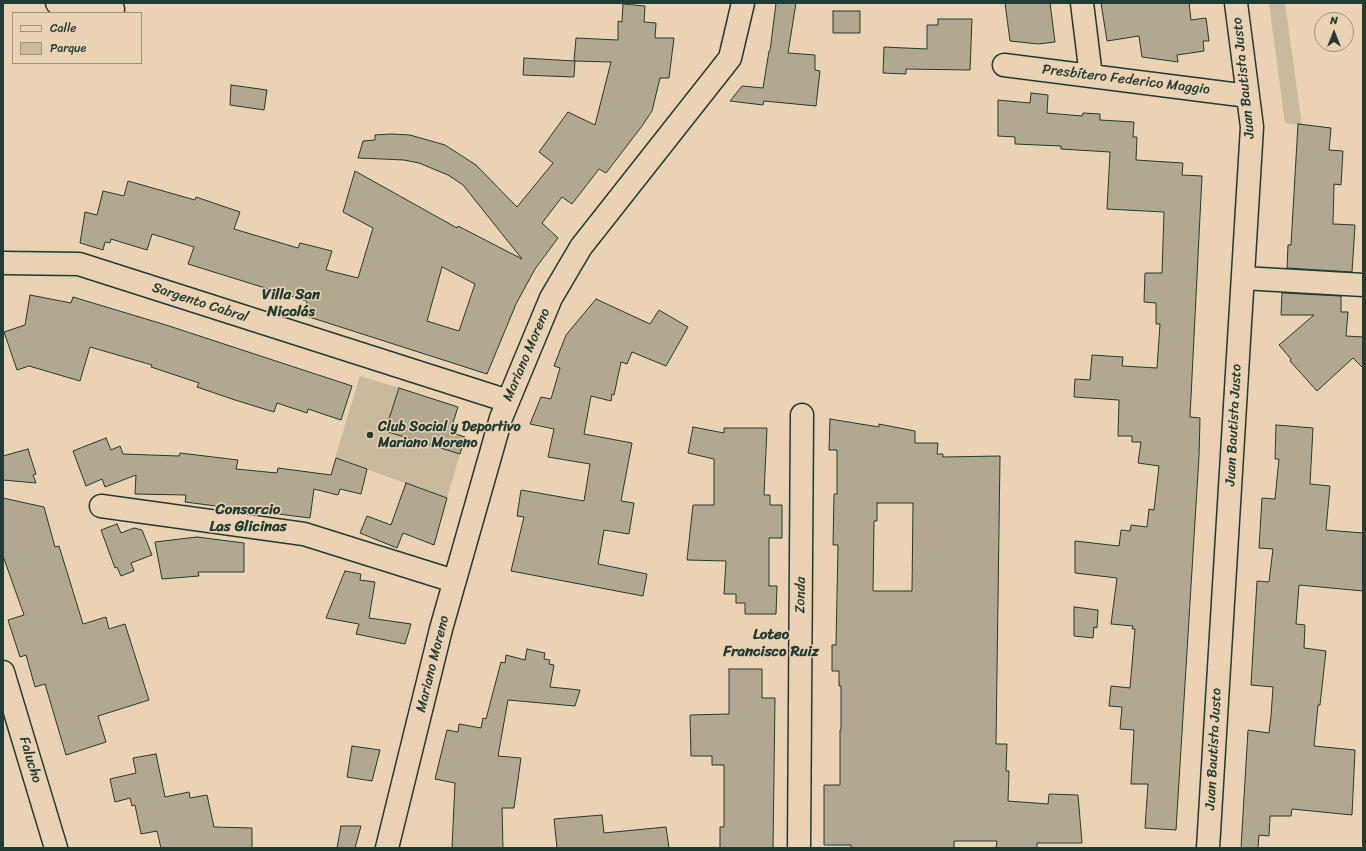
<!DOCTYPE html>
<meta charset="utf-8">
<style>
body{margin:0}
#map{position:relative;width:1366px;height:851px;overflow:hidden;background:#ead2b3;font-family:Sriracha,sans-serif}
canvas{display:block}
.frame{position:absolute;inset:0;border:4px solid #1f3d34;pointer-events:none}
.legend{position:absolute;left:12px;top:12px;width:130px;height:52px;box-sizing:border-box;background:#ead2b3;border:1px solid #999680;margin:0;padding:5px 7px;list-style:none;font-size:12px;color:#1f3d34}
.legend li{display:flex;align-items:center;gap:8px;height:20px}
.legend b{width:20px;border:1px solid #999680}
.north{position:absolute;left:1314px;top:12px;width:40px;height:40px;box-sizing:border-box;background:#ead2b3;border:1px solid #999680;border-radius:50%;rotate:0deg;font-size:11px;font-weight:700;line-height:16px;text-align:center;color:#1f3d34}
.north::after{content:'';display:block;margin:auto;width:14px;height:18px;background:#1f3d34;clip-path:polygon(50% 0,100% 100%,50% 72%,0 100%)}
</style>
<div id="map">
<canvas width="1366" height="851"></canvas>
<div class="frame"></div>
<ul class="legend">
<li><b style="height:5px;background:#ead2b3"></b>Calle</li>
<li><b style="height:11px;background:#c9ba9e"></b>Parque</li>
</ul>
<div class="north">N</div>
</div>
<script>
const g = document.querySelector('canvas').getContext('2d');
g.lineJoin = 'round';
function fill(path, color) {
  g.fillStyle = color;
  g.fill(path, 'evenodd');
}
function toPath(rows) {
  const path = new Path2D();
  for (const r of rows) {
    path.moveTo(r[0], r[1]);
    for (let i = 2; i < r.length; i += 2) path.lineTo(r[i], r[i + 1]);
  }
  return path;
}
function strokePath(path, color, width, dash) {
  g.strokeStyle = color;
  g.lineWidth = width;
  g.lineCap = dash ? 'butt' : 'round';
  g.setLineDash(dash || []);
  g.stroke(path);
}
function write(font, color, halo, rows, align = 'center') {
  g.font = font + ' Sriracha,sans-serif';
  g.lineWidth = 3;
  g.setLineDash([]);
  g.textBaseline = 'middle';
  g.strokeStyle = halo;
  g.fillStyle = color;
  for (const [text, x, y, turn = 0] of rows) {
    g.save();
    g.translate(x, y);
    g.rotate((+turn || 0) * Math.PI / 180);
    g.textAlign = isNaN(turn) ? turn : align;
    if (halo) g.strokeText(text, 0, 0);
    g.fillText(text, 0, 0);
    g.restore();
  }
}
fill(toPath([
 [1269,3,1285,3,1302,125,1285,123],
 [360,376,399,388,385,431,460,454,447,498,335,458]
]), '#c9ba9e');
const building = toPath([
 [776,3,796,3,788,53,815,55,815,70,820,71,816,106,764,101,763,105,730,101,742,86,763,88,769,51,770,51,776,3],
 [1005,3,1050,3,1055,42,1038,44,1010,41,1005,3],
 [1101,3,1189,3,1191,20,1206,18,1209,41,1203,41,1204,51,1177,55,1178,62,1142,57,1139,36,1107,41,1101,3],
 [623,4,645,6,644,22,656,23,655,38,674,38,669,78,660,78,652,111,642,126,606,173,599,169,572,204,562,197,542,223,558,238,535,269,516,304,487,374,303,315,307,301,188,264,194,247,152,234,147,250,111,239,110,243,105,242,103,250,80,243,85,212,97,215,103,191,124,196,128,181,195,200,196,197,240,212,234,229,298,248,300,243,332,251,326,270,358,278,373,228,343,212,355,171,457,228,458,226,522,259,463,185,448,175,419,163,404,160,358,158,363,141,375,140,375,135,391,134,410,135,445,145,476,165,517,207,553,163,539,152,568,112,595,125,611,62,574,61,576,38,618,40,618,21,622,22,623,4],
 [442,267,475,284,459,331,427,321,442,267],
 [833,11,860,11,860,33,833,33,833,11],
 [938,19,972,19,970,70,906,69,906,74,883,73,884,47,927,49,927,25,938,25,938,19],
 [524,58,575,61,574,77,523,75,524,58],
 [231,85,267,90,264,110,230,105,231,85],
 [1031,93,1048,95,1047,113,1082,116,1083,113,1100,114,1100,120,1134,122,1133,137,1137,137,1136,160,1183,163,1182,175,1202,176,1190,417,1200,418,1199,456,1176,830,1145,828,1148,784,1131,784,1134,730,1120,729,1122,707,1109,706,1111,686,1130,688,1135,629,1132,629,1133,626,1111,624,1117,578,1075,573,1075,541,1119,546,1121,530,1130,531,1131,525,1147,527,1149,509,1154,510,1159,466,1138,463,1141,442,1132,442,1132,436,1118,436,1119,400,1074,397,1075,379,1090,380,1092,355,1123,357,1122,366,1157,368,1160,324,1156,324,1156,303,1144,302,1145,273,1162,273,1164,212,1107,209,1110,152,1061,149,1061,146,1015,144,1015,137,998,136,998,100,1030,103,1031,93],
 [1298,124,1331,128,1329,150,1343,151,1341,185,1334,184,1333,224,1355,225,1352,272,1287,268,1288,245,1291,245,1298,124],
 [1282,293,1341,296,1341,312,1348,312,1346,336,1363,337,1363,368,1353,358,1317,391,1290,361,1291,359,1279,345,1314,315,1281,315,1282,293],
 [30,295,71,303,73,297,166,325,352,386,341,420,308,409,307,413,277,403,274,412,235,400,197,387,199,383,151,367,152,365,90,347,80,381,29,366,17,370,4,332,25,325,30,295],
 [596,299,650,324,659,310,688,327,666,366,632,352,627,364,621,362,614,395,612,394,611,401,591,396,584,434,632,443,621,501,634,503,629,534,604,530,598,564,647,574,643,596,511,571,524,517,517,516,521,490,584,501,590,464,548,457,554,429,530,424,541,397,551,399,560,368,554,366,566,335,596,299],
 [399,388,458,407,450,432,465,437,460,454,385,431,399,388],
 [830,419,879,427,879,424,915,431,915,443,938,443,937,454,943,454,943,457,1000,456,996,744,1007,744,1006,771,1009,771,1008,801,1048,804,1049,794,1078,795,1082,843,1037,843,1037,848,996,848,997,841,954,841,954,848,851,848,851,845,824,845,824,785,840,785,840,730,841,730,841,686,839,686,839,671,832,671,832,645,836,645,838,545,833,545,834,494,837,494,837,450,829,450,830,419],
 [877,503,913,503,912,591,873,591,874,521,877,521,877,503],
 [1276,425,1313,428,1310,484,1330,486,1326,530,1363,533,1363,591,1299,585,1296,624,1305,625,1304,648,1326,651,1320,705,1318,705,1314,746,1355,750,1352,815,1292,809,1291,816,1270,816,1269,836,1259,835,1258,848,1241,848,1248,730,1269,733,1271,716,1273,687,1251,685,1257,581,1269,582,1273,549,1259,548,1262,498,1275,499,1279,459,1275,459,1276,425],
 [693,427,724,433,724,428,767,428,764,495,770,495,770,505,782,505,782,538,769,538,769,586,777,586,776,614,745,614,745,603,736,603,736,594,724,594,726,561,687,560,693,505,714,505,714,459,688,453,693,427],
 [106,438,111,450,120,446,123,454,179,456,180,453,238,460,236,469,277,473,278,468,331,475,336,458,367,469,361,494,340,489,338,495,314,489,310,518,294,516,185,502,186,495,135,494,136,475,105,487,102,479,86,486,73,451,106,438],
 [28,449,36,474,33,475,36,483,3,480,3,456,28,449],
 [406,483,447,498,434,545,403,533,397,548,360,533,367,516,391,525,406,483],
 [3,498,44,507,55,547,59,546,83,624,106,617,109,629,125,624,149,700,98,716,106,742,66,755,45,684,35,687,26,655,20,657,8,620,24,615,3,556,3,498],
 [117,524,121,533,134,528,142,530,152,555,131,563,134,571,121,576,117,567,115,568,101,530,117,524],
 [197,537,244,543,244,572,198,572,199,576,162,579,155,542,197,537],
 [345,571,361,574,360,580,375,582,369,618,411,624,405,644,356,634,359,624,326,618,345,571],
 [1074,607,1098,610,1097,628,1094,627,1093,638,1074,636,1074,607],
 [527,649,545,653,544,659,550,660,549,664,554,665,550,687,580,690,575,706,508,700,498,756,521,758,514,808,502,808,503,848,452,848,455,783,435,779,447,730,458,732,459,724,481,728,483,718,486,719,501,662,505,663,506,655,525,660,527,649],
 [729,669,762,669,762,698,775,698,773,848,720,848,720,827,724,827,724,765,712,765,712,756,691,756,690,715,729,714,729,669],
 [352,746,380,750,372,781,347,777,352,746],
 [156,754,165,797,189,792,190,798,207,795,214,827,252,828,252,848,161,848,157,831,141,834,135,805,132,806,130,798,115,802,110,779,136,773,133,758,156,754],
 [602,815,604,833,666,827,669,848,557,848,554,819,602,815],
 [341,826,361,826,355,848,337,848,341,826]
]);
fill(building, '#b2a890');
strokePath(building, '#1f3d34', 1);
const street = toPath([
 [57,3,113,9],
 [1082,3,1091,76],
 [1004,65,1248,96],
 [3,263,79,264,508,401],
 [1243,278,1363,285],
 [101,506,304,534,454,581],
 [3,672,56,848],
 [387,848,441,629,501,418,551,298,581,247,730,58,743,3],
 [799,848,802,415],
 [1208,848,1252,127,1236,3]
]);
strokePath(street, '#1f3d34', 25);
strokePath(street, '#ead2b3', 22);
for (const [x, y, r, color] of [
 [370,435,4,"#1f3d34"]
]) {
  const dot = new Path2D();
  dot.arc(x, y, r, 0, 2 * Math.PI);
  g.fillStyle = color;
  g.fill(dot);
  strokePath(dot, '#ead2b3', 1.5);
}
write('14px', '#1f3d34', '#ead2b3', [
 ["Juan Bautista Justo",1244,78,-96],
 ["Presbítero Federico Maggio",1126,80,7],
 ["Sargento Cabral",200,303,18],
 ["Mariano Moreno",527,355,-67],
 ["Juan Bautista Justo",1234,425,-87],
 ["Zonda",801,595,-89],
 ["Mariano Moreno",433,664,-76],
 ["Juan Bautista Justo",1214,749,-87],
 ["Falucho",30,760,73]
]);
write('bold 14px', '#1f3d34', '#ead2b3', [
 ["Club Social y Deportivo",378,427],
 ["Mariano Moreno",378,443]
], 'left');
write('bold 15px', '#1f3d34', '#ead2b3', [
 ["Villa San",291,295],
 ["Nicolás",291,312],
 ["Consorcio",248,510],
 ["Las Glicinas",248,527],
 ["Loteo",771,635],
 ["Francisco Ruiz",771,652]
]);
</script>
